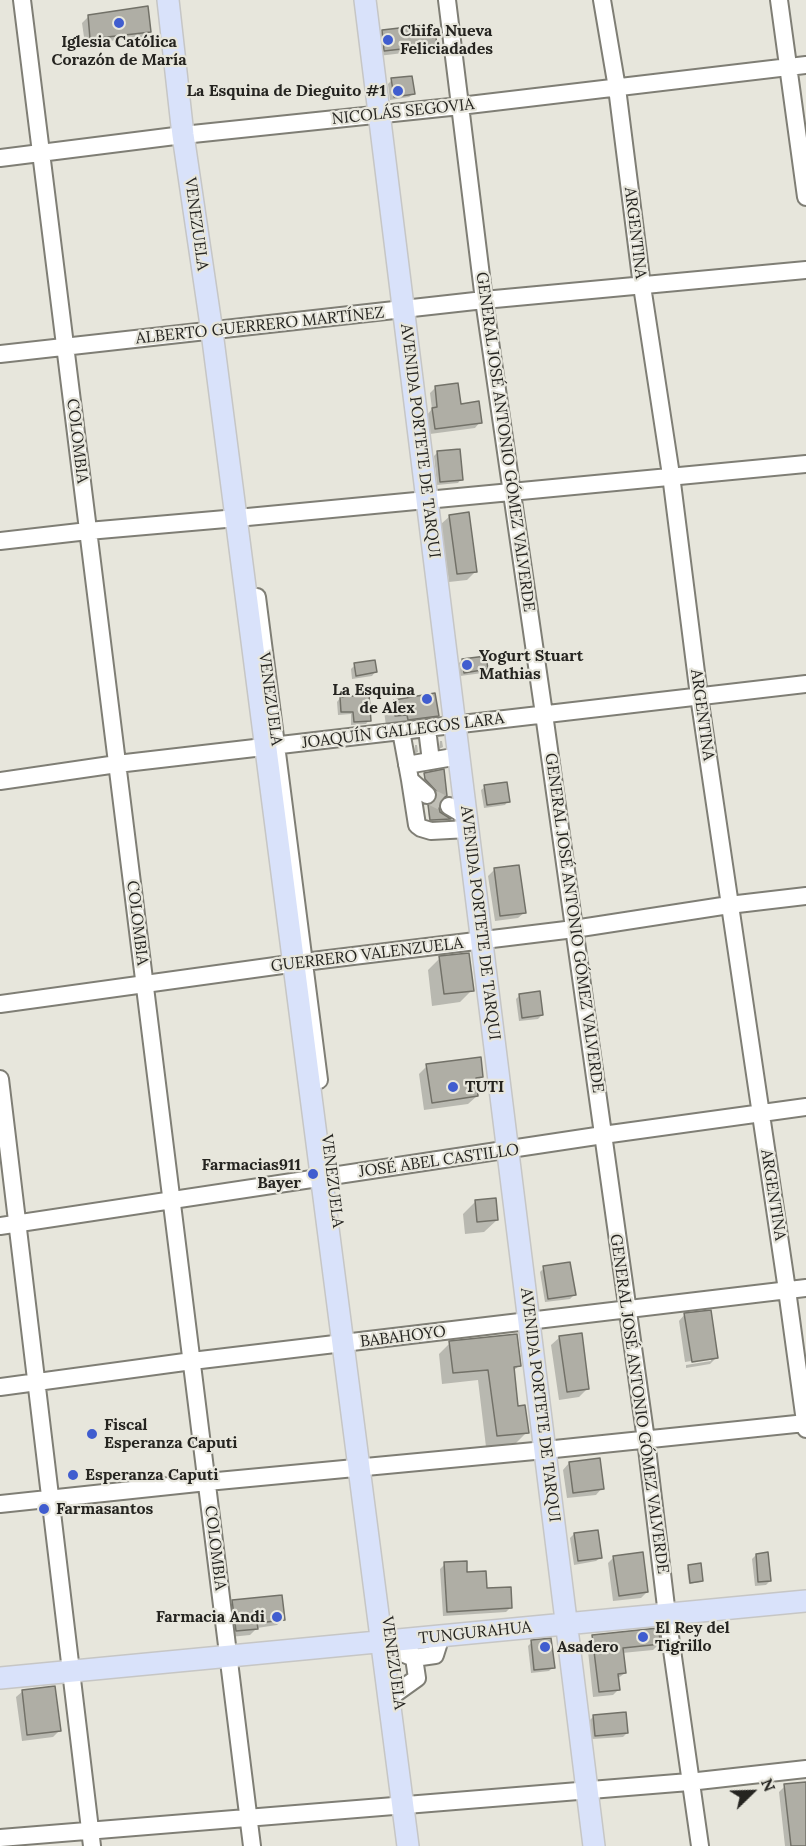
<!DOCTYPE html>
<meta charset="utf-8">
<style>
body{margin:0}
#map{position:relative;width:806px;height:1846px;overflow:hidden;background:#e7e6dc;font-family:Lora,serif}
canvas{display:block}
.north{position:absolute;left:722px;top:1762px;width:60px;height:60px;-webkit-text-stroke:4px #e7e6dc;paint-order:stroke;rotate:67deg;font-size:16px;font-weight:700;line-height:24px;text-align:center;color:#252420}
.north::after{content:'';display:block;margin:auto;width:21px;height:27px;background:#252420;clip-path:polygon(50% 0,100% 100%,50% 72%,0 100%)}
</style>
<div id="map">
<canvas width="806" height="1846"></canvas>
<div class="north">N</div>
</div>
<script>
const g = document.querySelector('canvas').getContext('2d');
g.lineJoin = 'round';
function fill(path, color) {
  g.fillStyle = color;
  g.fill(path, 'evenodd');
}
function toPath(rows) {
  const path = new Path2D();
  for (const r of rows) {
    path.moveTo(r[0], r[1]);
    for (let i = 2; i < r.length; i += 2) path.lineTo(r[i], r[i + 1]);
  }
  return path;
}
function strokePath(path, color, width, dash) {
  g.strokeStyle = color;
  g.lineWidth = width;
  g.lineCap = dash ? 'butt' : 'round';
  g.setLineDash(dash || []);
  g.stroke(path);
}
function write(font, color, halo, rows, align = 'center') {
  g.font = font + ' Lora,serif';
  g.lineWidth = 4.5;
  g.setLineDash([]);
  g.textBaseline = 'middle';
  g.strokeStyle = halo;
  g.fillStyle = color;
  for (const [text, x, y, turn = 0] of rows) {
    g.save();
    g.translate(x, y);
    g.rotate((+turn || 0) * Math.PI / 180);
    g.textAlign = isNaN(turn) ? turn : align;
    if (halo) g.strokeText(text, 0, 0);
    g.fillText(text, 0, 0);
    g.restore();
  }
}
fill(toPath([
 [88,17,149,31,143,37,85,44,82,23],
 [382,32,435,44,429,50,378,56,376,38],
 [392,80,413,94,409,97,390,100,388,84],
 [435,388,460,406,480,422,475,428,430,434,427,415,432,409,430,393],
 [438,452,461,479,458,483,437,485,434,456],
 [450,516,476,571,467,580,449,582,441,524],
 [462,660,487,669,483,673,460,676,458,664],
 [355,665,375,672,372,676,352,679,351,669],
 [340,698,369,720,366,724,351,725,351,714,338,715,337,702],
 [395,701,437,715,427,726,386,726,384,711],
 [440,741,442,741,443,747,439,749],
 [415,745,417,745,418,752,414,754],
 [443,771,439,813,448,820,429,821,428,808,434,804,436,794,424,781,424,776],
 [485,787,508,801,505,805,484,808,481,790],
 [494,870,525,912,518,918,495,921,488,876],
 [440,958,472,990,460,1002,432,1006,428,970],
 [520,995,542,1015,538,1019,519,1021,516,999],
 [427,1066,482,1077,475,1083,477,1096,468,1104,424,1110,419,1074],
 [476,1201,497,1220,484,1232,465,1234,463,1214],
 [544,1268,574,1295,570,1299,545,1302,540,1272],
 [685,1314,716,1358,710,1364,686,1368,686,1365,711,1361,711,1358,685,1362,679,1321],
 [560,1337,588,1388,579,1397,559,1400,551,1345],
 [450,1343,519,1366,513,1371,517,1408,527,1432,516,1443,486,1447,478,1380,442,1384,439,1354],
 [569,1463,602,1488,596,1495,567,1498,563,1470],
 [574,1534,600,1558,596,1561,574,1565,570,1538],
 [756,1555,770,1581,766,1585,755,1586,752,1559],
 [614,1557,647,1592,641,1598,613,1601,608,1563],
 [445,1564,466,1573,511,1607,506,1612,443,1616,440,1569],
 [689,1566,702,1581,700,1582,689,1584,687,1568],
 [233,1602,283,1619,277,1625,257,1628,250,1635,230,1637,227,1608],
 [593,1636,659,1644,653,1650,622,1653,625,1673,617,1679,619,1689,613,1695,593,1697,587,1642],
 [532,1642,553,1667,549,1671,531,1673,528,1646],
 [23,1691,59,1731,53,1737,22,1741,16,1697],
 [594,1716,627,1733,623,1737,592,1739,590,1720],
 [806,1784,806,1846,785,1846,779,1792,785,1786]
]), '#0003');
const building = toPath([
 [148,6,151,32,90,39,88,15,148,6],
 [434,24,437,45,384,51,382,30,434,24],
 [412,76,415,94,394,97,391,78,412,76],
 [458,383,461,404,479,401,482,423,435,429,432,408,437,407,435,386,458,383],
 [460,449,463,480,440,482,437,451,460,449],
 [469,512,477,572,457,574,449,515,469,512],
 [486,656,488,669,464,673,462,659,486,656],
 [375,660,377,672,356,676,354,663,375,660],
 [435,693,439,716,408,720,407,715,395,716,394,700,435,693],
 [369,695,371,721,354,722,353,712,341,712,340,697,369,695],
 [444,769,447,796,440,800,439,807,440,812,451,819,432,820,430,820,428,805,435,801,437,792,425,779,424,773,444,769],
 [507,782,510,802,487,805,484,785,507,782],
 [519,865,526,913,500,916,494,868,519,865],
 [469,953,474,991,444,994,439,956,469,953],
 [540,991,543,1015,522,1018,519,994,540,991],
 [481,1057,483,1077,476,1078,478,1096,432,1103,426,1064,481,1057],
 [496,1198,498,1220,477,1222,475,1200,496,1198],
 [570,1262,576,1295,548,1299,543,1266,570,1262],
 [711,1310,718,1358,692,1362,684,1313,711,1310],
 [582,1333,589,1389,567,1392,559,1336,582,1333],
 [517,1334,521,1366,514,1367,518,1406,525,1405,529,1433,497,1436,488,1370,453,1373,449,1341,517,1334],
 [600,1458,604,1489,573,1493,569,1462,600,1458],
 [598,1530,602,1558,578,1561,574,1533,598,1530],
 [643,1552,648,1592,619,1596,613,1556,643,1552],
 [768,1552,771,1581,758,1582,756,1554,768,1552],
 [467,1561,467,1572,486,1571,487,1588,511,1587,512,1608,447,1612,444,1562,467,1561],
 [701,1563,703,1581,690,1583,688,1565,701,1563],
 [282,1595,285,1620,257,1623,258,1629,236,1631,232,1600,282,1595],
 [658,1628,661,1644,623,1648,626,1673,618,1674,620,1690,599,1692,592,1635,658,1628],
 [551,1638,555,1668,534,1670,531,1640,551,1638],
 [55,1686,61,1731,27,1735,22,1690,55,1686],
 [626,1712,628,1733,595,1736,593,1715,626,1712],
 [806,1782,806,1846,791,1846,784,1784,806,1782]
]);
fill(building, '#afaea5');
strokePath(building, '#727168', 1.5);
strokePath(toPath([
 [427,795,449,806]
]), '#c0bfb6', 16, [16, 8]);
const minor = toPath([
 [22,0,252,1846],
 [447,0,484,300,544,714,646,1440,667,1615,700,1846],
 [602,0,617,88,642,286,671,475,699,696,787,1290,806,1429],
 [779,0,806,197],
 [0,158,183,135,460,106,806,65],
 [0,354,484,300,806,270],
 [0,541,88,531,237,518,806,464],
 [257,597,319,1080],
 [427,729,431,761],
 [401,731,410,780,427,795],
 [407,765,459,756],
 [410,780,417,825,421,828,431,831,468,829],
 [0,781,117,764,806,684],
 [449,806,466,816],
 [0,1004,304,962,574,929,729,905,806,896],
 [0,1079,92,1846],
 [0,1226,603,1135,806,1107],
 [0,1387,192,1361,806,1288],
 [0,1504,207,1482,545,1450,806,1423],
 [383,1645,414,1658,417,1678,389,1698],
 [409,1650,414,1658,435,1655,441,1636],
 [0,1838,689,1782,806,1769]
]);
const major = toPath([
 [168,0,183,135,212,332,408,1846],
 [365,0,594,1846],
 [0,1678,806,1601]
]);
strokePath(minor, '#7f7e75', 20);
strokePath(major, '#c6c6c5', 24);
strokePath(minor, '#fff', 16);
strokePath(major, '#d9e2fa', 21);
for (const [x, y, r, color] of [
 [119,23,6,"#405dcf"],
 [388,40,6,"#405dcf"],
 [398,91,6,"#405dcf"],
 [467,665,6,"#405dcf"],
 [427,699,6,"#405dcf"],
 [453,1087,6,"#405dcf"],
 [313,1174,6,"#405dcf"],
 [92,1434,6,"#405dcf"],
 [73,1475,6,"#405dcf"],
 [44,1509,6,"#405dcf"],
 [277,1617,6,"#405dcf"],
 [643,1637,6,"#405dcf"],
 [545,1647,6,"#405dcf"]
]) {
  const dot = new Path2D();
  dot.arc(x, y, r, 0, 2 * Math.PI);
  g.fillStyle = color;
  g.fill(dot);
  strokePath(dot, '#e7e6dc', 2);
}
write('bold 16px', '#252420', '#e7e6dc', [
 ["Chifa Nueva",400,31],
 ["Feliciadades",400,49],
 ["Iglesia Católica",119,42,"center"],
 ["Corazón de María",119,60,"center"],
 ["La Esquina de Dieguito #1",386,91,"right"],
 ["Yogurt Stuart",479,656],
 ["Mathias",479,674],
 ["La Esquina",415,690,"right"],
 ["de Alex",415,708,"right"],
 ["TUTI",465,1087],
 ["Farmacias911",301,1165,"right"],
 ["Bayer",301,1183,"right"],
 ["Fiscal",104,1425],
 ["Esperanza Caputi",104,1443],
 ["Esperanza Caputi",85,1475],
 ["Farmasantos",56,1509],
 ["Farmacia Andi",265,1617,"right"],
 ["El Rey del",655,1628],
 ["Tigrillo",655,1646],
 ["Asadero",557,1647]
], 'left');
write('16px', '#252420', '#e7e6dc', [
 ["NICOLÁS SEGOVIA",403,112,-6],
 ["VENEZUELA",196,224,82],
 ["ARGENTINA",635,233,83],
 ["ALBERTO GUERRERO MARTÍNEZ",260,326,-6],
 ["COLOMBIA",77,441,83],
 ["AVENIDA PORTETE DE TARQUI",420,441,83],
 ["GENERAL JOSÉ ANTONIO GÓMEZ VALVERDE",505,442,82],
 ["VENEZUELA",270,699,82],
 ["ARGENTINA",702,715,82],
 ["JOAQUÍN GALLEGOS LARA",403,731,-7],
 ["COLOMBIA",137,923,83],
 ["AVENIDA PORTETE DE TARQUI",480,923,83],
 ["GENERAL JOSÉ ANTONIO GÓMEZ VALVERDE",574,923,82],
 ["GUERRERO VALENZUELA",367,955,-7],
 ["JOSÉ ABEL CASTILLO",439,1161,-8],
 ["VENEZUELA",332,1181,83],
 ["ARGENTINA",773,1195,81],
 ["BABAHOYO",403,1337,-7],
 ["GENERAL JOSÉ ANTONIO GÓMEZ VALVERDE",639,1404,82],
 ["AVENIDA PORTETE DE TARQUI",540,1405,83],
 ["COLOMBIA",215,1548,83],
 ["TUNGURAHUA",475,1633,-6],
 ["VENEZUELA",393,1663,82]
]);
</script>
